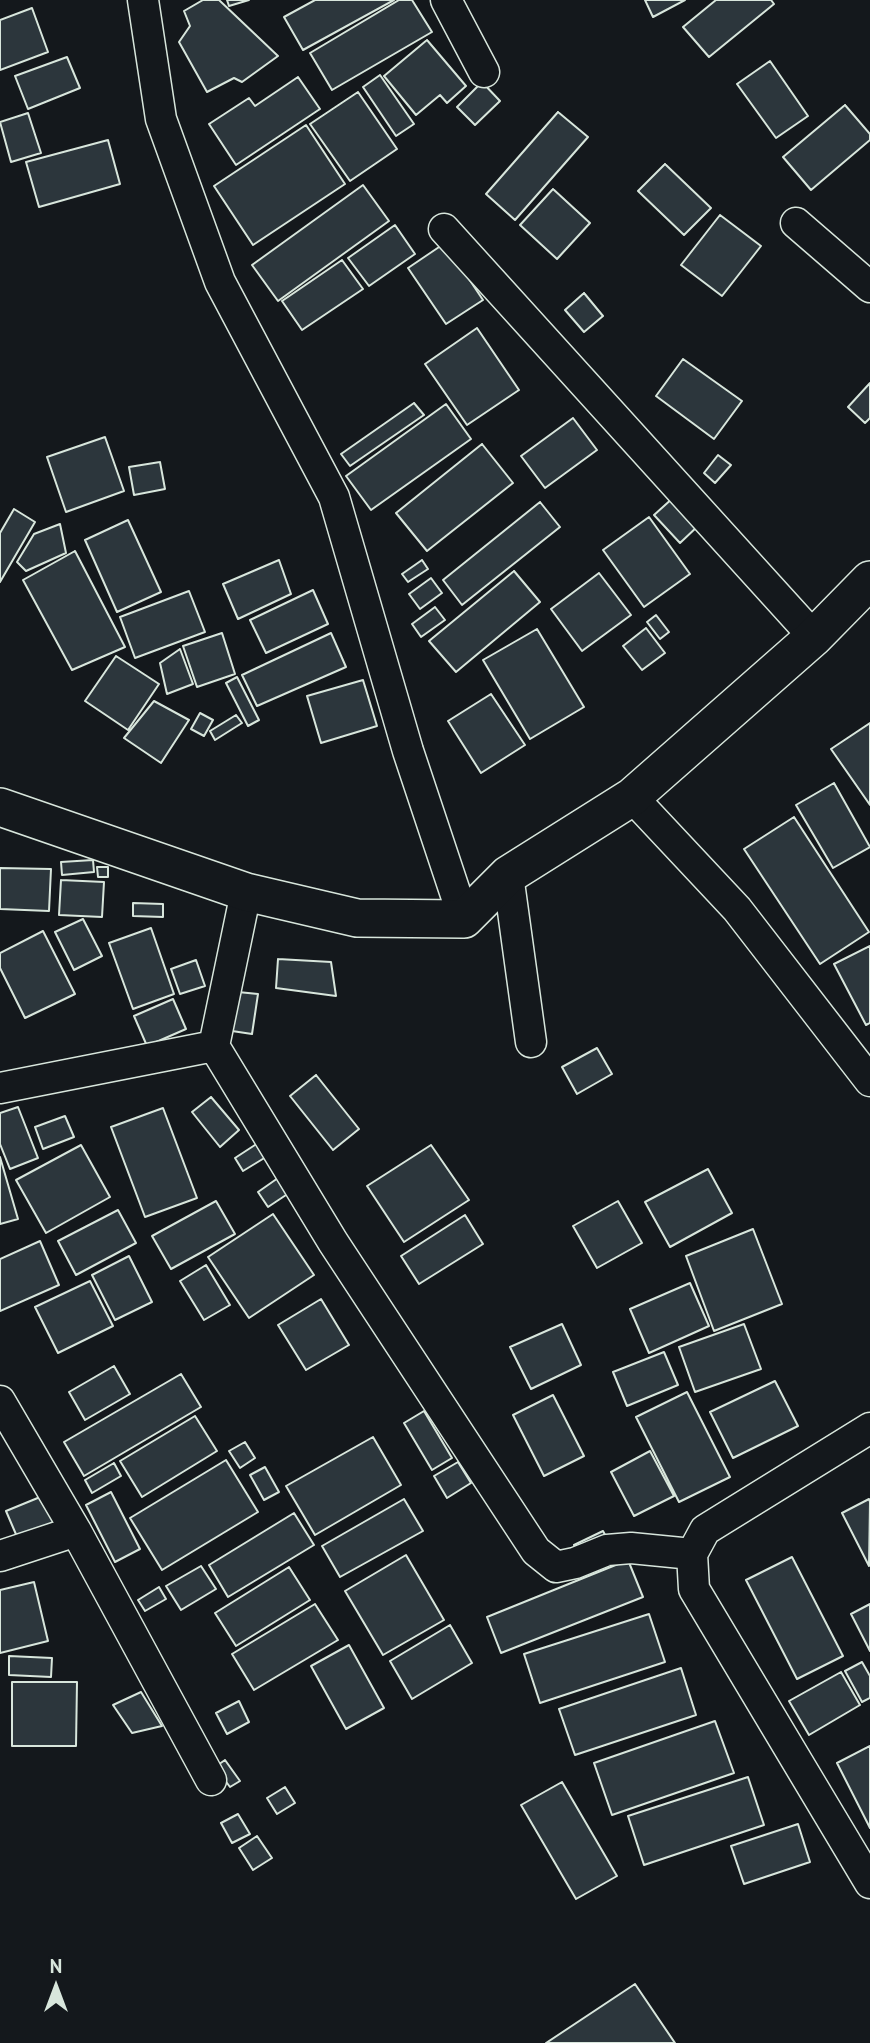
<!DOCTYPE html>
<style>
body{margin:0}
#map{position:relative;width:870px;height:2043px;overflow:hidden;background:#14181c;font-family:"PT Sans",sans-serif}
canvas{display:block}
.north{position:absolute;left:21px;top:1952px;width:70px;height:70px;-webkit-text-stroke:5px #14181c;paint-order:stroke;rotate:0deg;font-size:19px;font-weight:700;line-height:28px;text-align:center;color:#d8e6dc}
.north::after{content:'';display:block;margin:auto;width:24px;height:32px;background:#d8e6dc;clip-path:polygon(50% 0,100% 100%,50% 72%,0 100%)}
</style>
<div id="map">
<canvas width="870" height="2043"></canvas>
<div class="north">N</div>
</div>
<script>
const g = document.querySelector('canvas').getContext('2d');
g.lineJoin = 'round';
function fill(path, color) {
  g.fillStyle = color;
  g.fill(path, 'evenodd');
}
function toPath(rows) {
  const path = new Path2D();
  for (const r of rows) {
    path.moveTo(r[0], r[1]);
    for (let i = 2; i < r.length; i += 2) path.lineTo(r[i], r[i + 1]);
  }
  return path;
}
function strokePath(path, color, width, dash) {
  g.strokeStyle = color;
  g.lineWidth = width;
  g.lineCap = dash ? 'butt' : 'round';
  g.setLineDash(dash || []);
  g.stroke(path);
}
const building = toPath([
 [203,0,219,0,278,56,242,82,234,78,207,92,179,42,190,26,184,11,203,0],
 [227,0,249,0,229,6,227,0],
 [315,0,394,0,303,50,284,17,315,0],
 [399,0,412,0,432,32,332,90,310,53,399,0],
 [645,0,685,0,653,17,645,0],
 [716,0,771,0,774,4,709,57,683,27,716,0],
 [32,8,48,52,0,70,0,20,32,8],
 [427,40,466,86,447,103,440,95,416,115,384,76,427,40],
 [67,57,80,88,28,109,15,76,67,57],
 [770,61,808,116,776,138,737,84,770,61],
 [380,75,414,124,396,136,363,87,380,75],
 [298,77,320,109,236,165,209,124,249,98,255,106,298,77],
 [482,82,500,101,475,125,457,107,482,82],
 [358,92,397,149,350,181,310,124,358,92],
 [845,105,870,134,870,140,811,190,783,157,845,105],
 [558,112,588,137,515,220,486,194,558,112],
 [28,113,41,153,11,162,0,122,28,113],
 [306,125,345,184,253,245,214,186,306,125],
 [108,140,120,184,39,207,26,162,108,140],
 [665,164,711,208,684,235,638,191,665,164],
 [363,185,389,221,278,301,252,265,363,185],
 [553,189,590,223,557,259,520,225,553,189],
 [720,215,761,246,722,296,681,265,720,215],
 [395,225,415,254,369,286,348,258,395,225],
 [445,243,483,300,446,324,408,268,445,243],
 [342,260,363,289,302,330,282,301,342,260],
 [584,293,603,316,584,332,565,310,584,293],
 [477,328,519,390,467,425,425,364,477,328],
 [683,359,742,401,714,439,656,396,683,359],
 [870,383,870,418,865,423,848,407,870,383],
 [414,403,424,415,350,466,341,454,414,403],
 [446,404,471,439,371,510,346,476,446,404],
 [573,418,597,450,545,488,521,456,573,418],
 [105,437,124,491,66,512,47,457,105,437],
 [482,444,513,483,427,551,396,513,482,444],
 [718,455,731,465,715,483,704,473,718,455],
 [160,462,165,489,134,495,129,467,160,462],
 [674,497,699,525,680,543,654,515,674,497],
 [540,502,560,527,462,605,443,580,540,502],
 [14,509,35,522,0,582,0,533,14,509],
 [649,517,690,574,644,607,603,550,649,517],
 [128,520,161,592,117,612,85,540,128,520],
 [60,524,66,553,26,571,17,562,34,534,60,524],
 [75,551,125,647,72,670,23,580,75,551],
 [279,560,291,594,238,619,223,584,279,560],
 [422,560,428,569,408,582,402,574,422,560],
 [514,571,540,602,456,672,429,641,514,571],
 [599,573,631,615,582,651,551,609,599,573],
 [431,578,442,593,420,609,409,594,431,578],
 [313,590,328,624,266,653,250,620,313,590],
 [189,591,205,632,135,658,120,617,189,591],
 [435,607,445,620,421,637,412,624,435,607],
 [656,615,669,632,660,639,647,622,656,615],
 [646,628,665,653,642,670,623,646,646,628],
 [537,629,584,707,530,739,483,660,537,629],
 [222,633,235,674,197,687,183,646,222,633],
 [331,633,346,667,257,706,242,675,331,633],
 [180,649,193,684,167,694,160,663,180,649],
 [116,656,159,684,128,730,85,701,116,656],
 [237,677,259,720,248,726,226,683,237,677],
 [363,680,377,726,321,743,307,696,363,680],
 [491,694,525,745,481,773,448,721,491,694],
 [154,701,189,720,161,763,124,738,154,701],
 [200,713,213,720,204,736,191,729,200,713],
 [236,715,242,723,215,740,210,731,236,715],
 [870,723,870,805,831,749,870,723],
 [834,783,870,847,833,868,796,805,834,783],
 [794,817,869,932,820,964,744,849,794,817],
 [93,860,94,872,62,875,61,862,93,860],
 [97,867,108,867,108,877,98,877,97,867],
 [0,868,51,869,49,911,0,909,0,868],
 [61,880,104,882,102,917,59,915,61,880],
 [133,903,163,904,163,917,133,916,133,903],
 [83,919,102,956,74,970,55,932,83,919],
 [151,928,174,994,133,1009,109,943,151,928],
 [43,931,75,994,25,1018,0,968,0,953,43,931],
 [870,946,870,1023,866,1025,834,964,870,946],
 [278,959,331,962,336,996,276,988,278,959],
 [196,960,205,986,180,994,171,969,196,960],
 [238,992,258,994,252,1034,232,1031,238,992],
 [173,999,186,1029,147,1046,134,1016,173,999],
 [597,1048,612,1074,577,1094,562,1067,597,1048],
 [316,1075,359,1129,333,1150,290,1096,316,1075],
 [211,1097,239,1130,220,1147,192,1112,211,1097],
 [18,1107,38,1158,10,1169,0,1144,0,1113,18,1107],
 [163,1108,197,1198,145,1217,111,1127,163,1108],
 [65,1116,74,1137,43,1149,35,1127,65,1116],
 [258,1143,266,1157,243,1171,235,1158,258,1143],
 [81,1145,110,1197,46,1233,16,1180,81,1145],
 [431,1145,469,1200,404,1242,367,1186,431,1145],
 [0,1157,18,1219,0,1224,0,1157],
 [708,1169,732,1213,670,1247,645,1202,708,1169],
 [278,1178,289,1193,268,1207,258,1192,278,1178],
 [216,1201,235,1234,171,1269,152,1236,216,1201],
 [618,1201,642,1243,597,1268,573,1226,618,1201],
 [118,1210,136,1243,76,1275,58,1241,118,1210],
 [273,1214,314,1275,249,1318,208,1257,273,1214],
 [465,1215,483,1244,419,1284,401,1256,465,1215],
 [753,1229,782,1304,714,1331,686,1256,753,1229],
 [40,1241,59,1285,0,1311,0,1259,40,1241],
 [129,1256,152,1302,115,1320,92,1275,129,1256],
 [206,1265,230,1305,204,1320,180,1281,206,1265],
 [90,1281,113,1326,58,1353,35,1307,90,1281],
 [690,1283,709,1326,649,1353,630,1309,690,1283],
 [321,1299,349,1345,306,1370,278,1325,321,1299],
 [562,1324,581,1365,531,1389,510,1347,562,1324],
 [744,1324,761,1369,695,1392,679,1347,744,1324],
 [664,1352,678,1385,627,1406,613,1372,664,1352],
 [114,1366,130,1394,85,1420,69,1392,114,1366],
 [181,1374,201,1407,84,1476,64,1442,181,1374],
 [775,1381,798,1426,733,1458,710,1412,775,1381],
 [687,1392,730,1477,679,1502,636,1417,687,1392],
 [553,1395,584,1456,544,1476,513,1415,553,1395],
 [424,1411,452,1458,432,1470,404,1423,424,1411],
 [195,1416,217,1451,142,1497,120,1461,195,1416],
 [373,1437,401,1485,315,1535,286,1486,373,1437],
 [245,1442,255,1458,240,1468,229,1451,245,1442],
 [650,1451,674,1496,634,1516,611,1472,650,1451],
 [226,1460,258,1512,162,1570,130,1518,226,1460],
 [458,1462,471,1483,447,1498,434,1476,458,1462],
 [114,1463,121,1476,92,1493,85,1480,114,1463],
 [265,1467,279,1492,264,1500,250,1475,265,1467],
 [111,1492,140,1549,115,1562,86,1505,111,1492],
 [45,1495,60,1530,21,1546,6,1511,45,1495],
 [404,1499,423,1531,340,1577,322,1546,404,1499],
 [869,1499,870,1502,869,1566,842,1513,869,1499],
 [294,1513,314,1545,228,1597,209,1565,294,1513],
 [603,1531,611,1546,581,1560,574,1545,603,1531],
 [406,1555,444,1620,383,1655,345,1591,406,1555],
 [792,1557,843,1656,797,1679,746,1580,792,1557],
 [628,1560,643,1597,501,1653,487,1617,628,1560],
 [201,1566,216,1589,181,1610,166,1586,201,1566],
 [289,1567,310,1600,236,1646,215,1613,289,1567],
 [34,1582,48,1641,0,1653,0,1590,34,1582],
 [159,1587,166,1599,145,1611,138,1600,159,1587],
 [315,1604,338,1640,254,1690,232,1654,315,1604],
 [870,1604,870,1651,851,1614,870,1604],
 [649,1614,665,1662,540,1703,524,1654,649,1614],
 [450,1625,472,1663,412,1699,390,1661,450,1625],
 [349,1645,384,1708,346,1729,311,1666,349,1645],
 [9,1656,52,1658,51,1677,9,1675,9,1656],
 [862,1662,870,1676,870,1698,862,1702,845,1671,862,1662],
 [681,1668,696,1715,575,1755,559,1709,681,1668],
 [841,1672,860,1705,809,1735,789,1701,841,1672],
 [12,1682,77,1682,76,1746,12,1746,12,1682],
 [141,1692,162,1726,132,1733,113,1705,141,1692],
 [239,1701,249,1722,227,1734,216,1713,239,1701],
 [715,1721,734,1773,612,1815,594,1763,715,1721],
 [870,1746,870,1828,837,1763,870,1746],
 [225,1760,240,1781,230,1787,215,1767,225,1760],
 [748,1777,764,1825,644,1865,628,1816,748,1777],
 [562,1782,617,1876,576,1899,521,1805,562,1782],
 [285,1787,295,1803,277,1814,267,1798,285,1787],
 [238,1814,250,1834,232,1843,221,1823,238,1814],
 [798,1824,810,1862,744,1884,731,1846,798,1824],
 [257,1836,272,1858,253,1870,239,1848,257,1836],
 [635,1984,675,2043,546,2043,635,1984]
]);
fill(building, '#2c363c');
strokePath(building, '#d8e6dc', 2);
const minor = toPath([
 [143,0,161,119,220,282,334,497,408,751,464,919],
 [446,0,484,72],
 [796,223,870,287],
 [444,229,814,637],
 [632,797,737,909,870,1081],
 [508,875,531,1042],
 [214,1046,333,1242,536,1551,556,1567,575,1563,607,1550,631,1548,692,1554],
 [0,1088,214,1046,246,892],
 [0,1401,76,1531,211,1780],
 [870,1428,705,1530,692,1554,694,1589,870,1883],
 [0,1556,76,1531]
]);
const tertiary = toPath([
 [0,807,246,892,357,918,464,919,508,875,632,797,814,637,870,580]
]);
strokePath(minor, '#d8e6dc', 33);
strokePath(tertiary, '#d8e6dc', 40);
strokePath(minor, '#14181c', 30);
strokePath(tertiary, '#14181c', 37);
</script>
